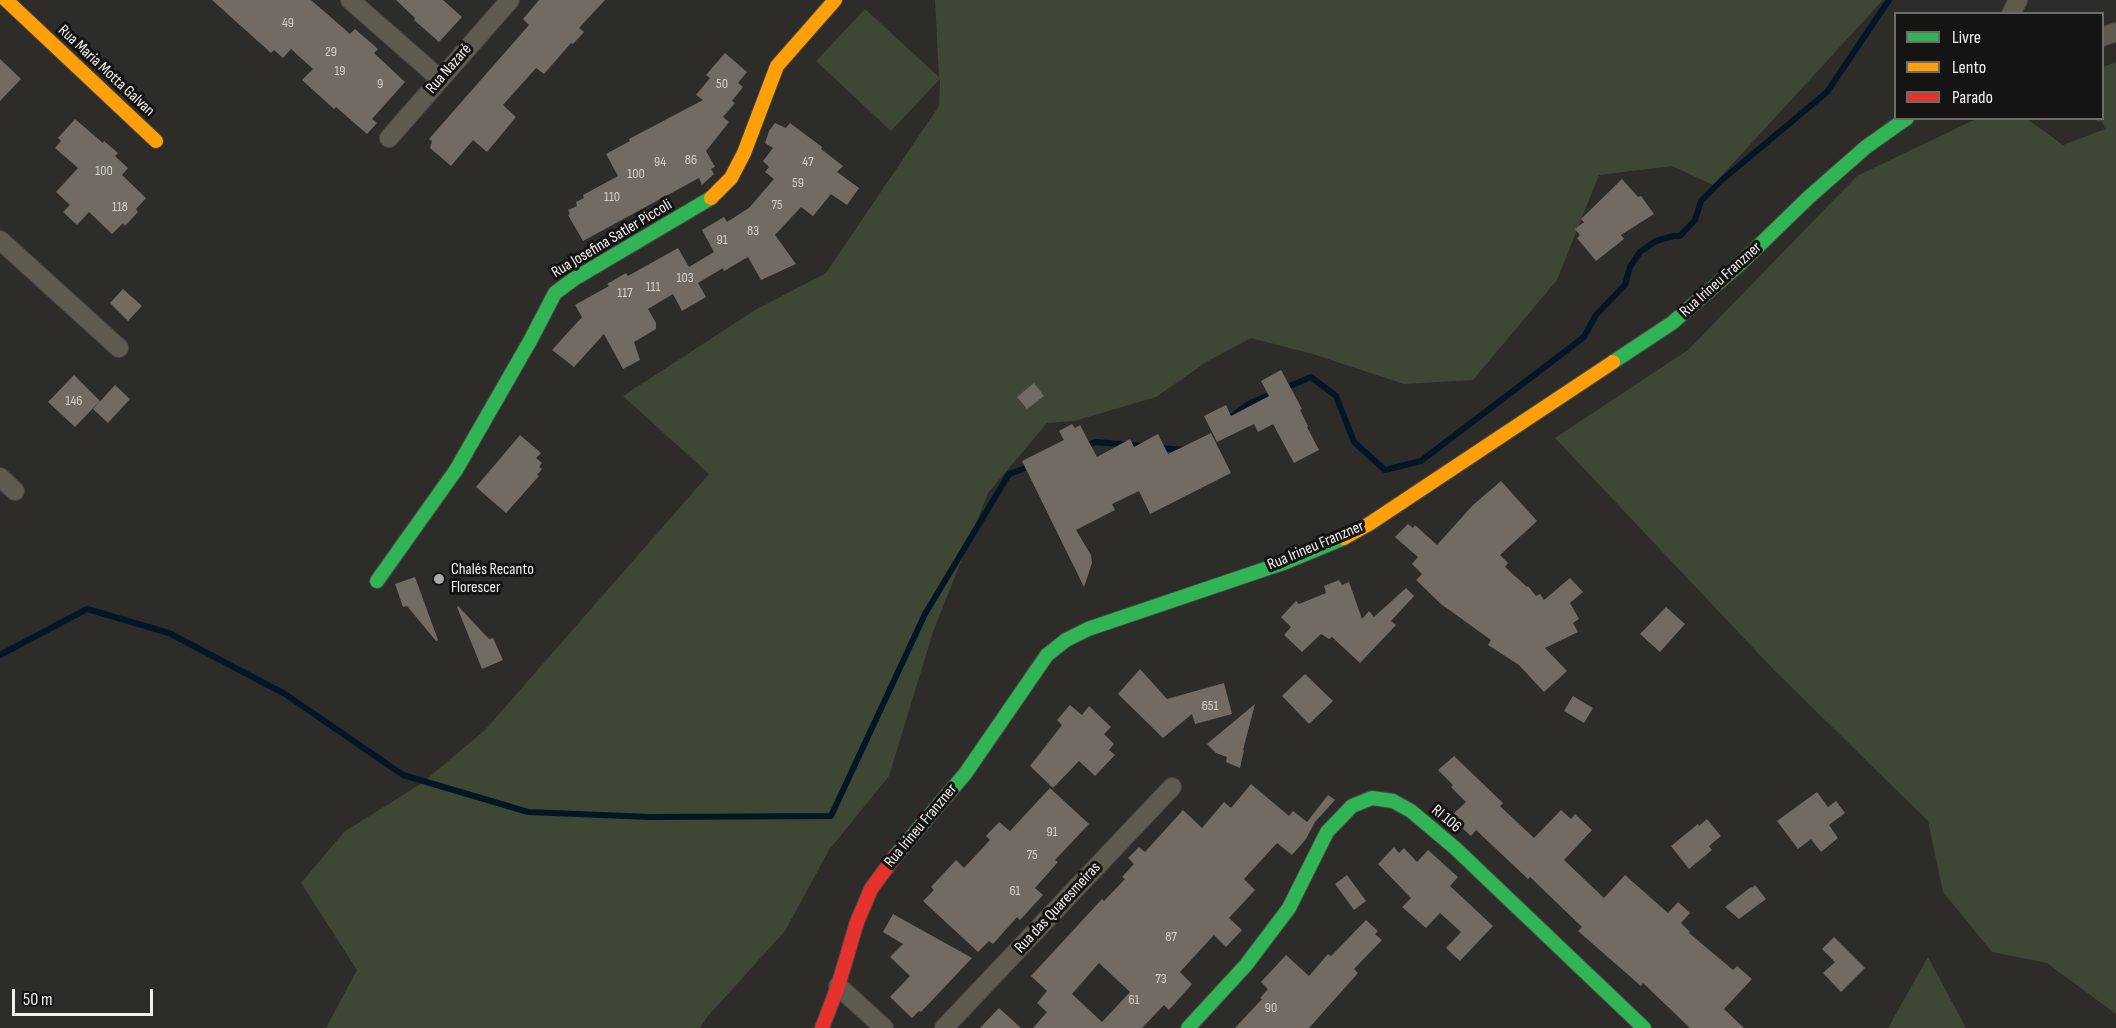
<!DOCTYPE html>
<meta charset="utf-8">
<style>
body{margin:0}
#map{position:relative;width:2116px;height:1028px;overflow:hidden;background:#2e2c29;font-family:"Sofia Sans Condensed",sans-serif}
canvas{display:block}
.legend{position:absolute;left:1894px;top:12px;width:210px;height:108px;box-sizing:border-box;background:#161413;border:2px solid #6e6c6a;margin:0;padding:8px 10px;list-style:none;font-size:18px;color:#f2f0ed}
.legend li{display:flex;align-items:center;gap:12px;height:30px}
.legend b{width:30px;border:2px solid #6e6c6a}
.scale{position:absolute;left:12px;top:989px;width:141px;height:27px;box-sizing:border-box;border:3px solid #f2f0ed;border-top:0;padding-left:8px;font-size:18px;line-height:21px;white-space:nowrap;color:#f2f0ed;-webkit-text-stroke:4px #161413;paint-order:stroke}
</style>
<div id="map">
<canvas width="2116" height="1028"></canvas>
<ul class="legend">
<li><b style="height:8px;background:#30b455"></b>Livre</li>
<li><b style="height:8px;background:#ff9f0a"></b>Lento</li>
<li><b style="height:8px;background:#e5322d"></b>Parado</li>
</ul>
<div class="scale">50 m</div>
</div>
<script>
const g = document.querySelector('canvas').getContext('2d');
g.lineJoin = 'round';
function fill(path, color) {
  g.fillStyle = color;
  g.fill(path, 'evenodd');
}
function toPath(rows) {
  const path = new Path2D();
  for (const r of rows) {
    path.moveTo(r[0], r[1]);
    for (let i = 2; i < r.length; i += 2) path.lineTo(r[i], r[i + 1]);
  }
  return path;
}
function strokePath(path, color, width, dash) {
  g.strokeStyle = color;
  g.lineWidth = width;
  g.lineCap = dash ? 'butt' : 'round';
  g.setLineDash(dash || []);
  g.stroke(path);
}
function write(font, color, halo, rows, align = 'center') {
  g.font = font + ' "Sofia Sans Condensed",sans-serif';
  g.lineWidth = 6;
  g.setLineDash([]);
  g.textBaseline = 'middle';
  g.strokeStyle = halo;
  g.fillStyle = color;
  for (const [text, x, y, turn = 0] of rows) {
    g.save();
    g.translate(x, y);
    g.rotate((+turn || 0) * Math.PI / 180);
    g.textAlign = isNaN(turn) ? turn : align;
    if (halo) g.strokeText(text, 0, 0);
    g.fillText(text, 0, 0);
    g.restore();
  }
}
fill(toPath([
 [935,0,1883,0,1713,185,1672,166,1599,175,1557,280,1473,380,1404,384,1316,355,1251,338,1208,361,1156,397,1074,421,1047,423,988,493,933,632,889,776,829,850,785,931,708,1016,700,1028,326,1028,357,970,301,883,344,832,422,783,485,730,709,474,623,396,755,310,826,273,939,106,940,79,891,131,816,61,865,9,939,77],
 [2116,62,2116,1014,2047,963,1992,952,1943,892,1928,821,1774,670,1555,438,1688,350,1857,176,1976,119,2027,119,2063,145,2105,129,2102,121,2098,122,2096,119,2102,118,2103,67],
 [1928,957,1966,1028,1888,1028]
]), '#3d4734');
strokePath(toPath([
 [1230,418,1248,404,1311,377,1336,396,1354,442,1385,470,1421,461,1584,337,1596,315,1625,285,1630,267,1640,252,1656,241,1673,236,1680,236,1695,220,1701,201,1722,180,1827,92,1889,0],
 [1083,446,1096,442,1143,446],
 [1160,448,1185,450],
 [0,655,87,609,169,633,285,694,403,775,528,812,651,817,831,816,925,614,1009,474,1031,466]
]), '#041525', 6);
fill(toPath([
 [212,0,311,0,350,34,355,29,378,49,374,53,405,82,372,119,377,123,367,134,336,107,334,109,302,80,313,69,291,49,283,58,274,50,271,53],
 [396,0,443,0,462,17,439,42,414,20,415,18],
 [539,0,605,0,579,28,584,32,573,44,571,43,544,74,536,68,503,105,516,117,487,152,473,140,451,166,430,148,432,141,429,139,529,25,523,19],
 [725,53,747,72,738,83,743,87,732,101,735,103,723,117,729,122,706,151,715,167,711,169,714,174,702,185,699,178,583,241,568,215,570,214,568,210,577,206,576,202,584,198,583,195,618,176,606,154,630,141,629,139,703,100,696,95,710,78,706,75],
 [0,59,21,79,0,101],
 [75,119,103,143,104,141,118,153,115,156,128,168,122,175,146,198,136,209,138,212,125,226,123,223,112,234,89,212,77,225,63,212,70,205,56,192,78,168,55,148,61,141,58,138],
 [775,123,786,128,790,123,822,147,821,149,843,166,837,172,859,188,847,205,831,194,813,216,801,207,775,235,796,264,761,280,748,257,724,271,723,268,698,283,706,297,682,311,673,294,648,309,656,323,656,329,634,342,640,360,623,369,604,334,574,367,552,350,582,317,575,305,609,286,607,284,626,273,628,276,678,248,689,267,714,252,702,230,724,217,727,222,749,208,774,179,765,172,769,167,763,161,773,148,765,143,769,131],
 [1622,179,1638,197,1641,196,1654,214,1621,235,1624,239,1596,261,1577,238,1580,235,1575,229,1584,222,1581,219],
 [123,289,142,306,128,321,110,303],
 [1281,370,1302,409,1300,410,1308,426,1307,427,1319,450,1294,463,1273,424,1258,432,1254,424,1217,442,1204,416,1226,405,1231,416,1269,396,1261,381],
 [74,375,100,401,75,427,48,402],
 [1034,383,1044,396,1027,409,1017,397],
 [115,385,130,399,108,423,93,409],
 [1072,424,1075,428,1080,425,1097,457,1130,439,1134,447,1158,434,1168,454,1211,433,1231,473,1150,514,1139,491,1112,504,1115,510,1076,530,1091,555,1092,563,1084,587,1022,461,1064,440,1059,431],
 [520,435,541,453,536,458,542,463,539,467,542,469,537,475,539,476,506,513,476,487],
 [1501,481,1537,521,1500,555,1508,563,1505,567,1527,587,1528,586,1536,596,1540,594,1544,600,1570,578,1583,592,1570,603,1579,619,1573,623,1578,632,1545,648,1567,671,1544,692,1519,665,1488,645,1491,640,1441,604,1416,580,1422,574,1412,564,1418,557,1395,537,1408,524,1413,528,1415,525,1437,545,1473,505],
 [415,577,438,640,436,641,407,606,403,607,395,584],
 [1339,580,1342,585,1349,582,1362,619,1369,611,1374,617,1406,588,1414,596,1391,621,1396,625,1360,663,1332,637,1329,639,1321,634,1302,652,1284,635,1291,627,1281,617,1296,601,1299,604,1326,593,1324,586],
 [458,606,489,639,493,638,503,660,482,669,457,607],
 [1666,607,1685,624,1660,652,1640,634],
 [1140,669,1167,699,1224,683,1232,714,1195,724,1192,714,1163,738,1118,694],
 [1305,674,1333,701,1309,724,1282,696],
 [1573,696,1593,708,1584,723,1564,711],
 [1255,704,1243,750,1244,750,1240,768,1226,762,1227,757,1216,753,1207,744],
 [1070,705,1082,715,1089,706,1111,727,1104,734,1114,744,1109,750,1115,755,1095,776,1079,761,1053,788,1030,766,1062,725,1057,720],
 [1454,756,1503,803,1500,806,1534,838,1561,810,1571,819,1575,814,1592,830,1564,860,1604,898,1625,875,1668,913,1678,902,1690,913,1681,923,1690,932,1689,933,1733,970,1737,966,1752,979,1724,1009,1744,1028,1690,1028,1643,983,1641,986,1578,931,1582,927,1530,877,1528,879,1476,830,1471,836,1450,817,1466,802,1451,787,1453,785,1438,770],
 [1251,784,1289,816,1293,811,1307,822,1328,795,1335,800,1315,822,1306,839,1292,855,1277,843,1244,879,1255,890,1229,918,1242,930,1226,947,1214,935,1180,972,1192,984,1169,1010,1164,1005,1142,1028,1033,1028,1047,1012,1037,1003,1047,991,1031,976,1102,899,1104,901,1125,879,1122,877,1134,864,1128,858,1139,847,1145,852,1183,810,1202,828,1224,802,1231,808],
 [1099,963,1130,992,1102,1022,1072,994],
 [1050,788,1089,824,1055,860,1058,862,1035,888,1043,895,1020,920,1017,917,993,944,989,941,978,952,923,901,934,890,931,887,956,860,964,868,990,840,986,836,999,822,1010,831],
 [1817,792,1828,807,1836,801,1845,813,1829,825,1838,838,1821,852,1811,839,1798,849,1777,821],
 [1707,819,1721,836,1709,846,1712,850,1689,869,1671,846,1698,824,1699,826],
 [1394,847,1399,853,1404,848,1417,862,1428,850,1458,877,1450,886,1493,926,1460,961,1446,948,1461,932,1440,913,1426,928,1402,907,1411,898,1378,864],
 [1347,875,1366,901,1354,910,1335,884],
 [1755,885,1766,899,1739,919,1725,907,1751,887,1752,888],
 [893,914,972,958,921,1012,919,1011,912,1018,890,997,910,976,890,957,903,944,883,932],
 [1366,920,1378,931,1375,934,1382,940,1354,969,1358,973,1309,1028,1235,1028,1262,999,1260,998,1268,989,1261,982,1286,955,1309,976,1328,954,1331,956,1335,952],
 [1834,937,1865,968,1841,992,1823,973,1835,962,1822,949],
 [999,1008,1021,1028,980,1028]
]), '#716b64');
const street = toPath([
 [350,0,440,79],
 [2011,14,2018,0],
 [2102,37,2116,32],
 [389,138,510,0],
 [0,240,119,348],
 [0,477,15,491],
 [838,986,884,1028],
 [944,1028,1172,787]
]);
const fast = toPath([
 [1613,362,1672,323,1740,264,1809,197,1866,147,1907,118],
 [377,581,456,470,530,341,555,293,574,279,711,198],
 [896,855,965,774,1047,655,1066,640,1088,629,1286,562,1344,538],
 [1188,1028,1246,965,1289,908,1327,832,1352,806,1372,798,1393,801,1411,811,1455,848,1644,1028]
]);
const slow = toPath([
 [6,0,156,141],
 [711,198,731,178,744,153,777,66,835,0],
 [1344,538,1369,524,1613,362]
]);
const jam = toPath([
 [822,1028,838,986,857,922,871,889,896,855]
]);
strokePath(street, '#494745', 20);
strokePath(fast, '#494745', 16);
strokePath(slow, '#494745', 16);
strokePath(jam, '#494745', 16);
strokePath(street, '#5f5b51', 18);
strokePath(fast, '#30b455', 14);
strokePath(slow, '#ff9f0a', 14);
strokePath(jam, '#e5322d', 14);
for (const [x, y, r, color] of [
 [439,579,6,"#adaba8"]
]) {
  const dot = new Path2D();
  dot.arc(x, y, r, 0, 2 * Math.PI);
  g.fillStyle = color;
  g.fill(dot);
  strokePath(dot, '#161413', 2);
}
write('14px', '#d2cfcb', null, [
 ["49",288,23],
 ["29",331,52],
 ["19",340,71],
 ["9",380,84],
 ["50",722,84],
 ["86",691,160],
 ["94",660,162],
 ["47",808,162],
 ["100",104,171],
 ["100",636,174],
 ["59",798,183],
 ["110",612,197],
 ["75",777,205],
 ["118",120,207],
 ["83",753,231],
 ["91",722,240],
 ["103",685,278],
 ["111",653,287],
 ["117",625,293],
 ["146",74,401],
 ["651",1210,706],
 ["91",1052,832],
 ["75",1032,855],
 ["61",1015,891],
 ["87",1171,937],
 ["73",1161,979],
 ["61",1134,1000],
 ["90",1271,1008]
]);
write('16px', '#f2f0ed', '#161413', [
 ["Rua Nazaré",449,69,-49],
 ["Rua Maria Motta Galvan",106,71,43],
 ["Rua Josefina Satler Piccoli",612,239,-31],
 ["Rua Irineu Franzner",1721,280,-42],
 ["Rua Irineu Franzner",1316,546,-23],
 ["RI 106",1446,819,40],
 ["Rua Irineu Franzner",921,826,-50],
 ["Rua das Quaresmeiras",1058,908,-47]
]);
write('16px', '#f2f0ed', '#161413', [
 ["Chalés Recanto",451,570],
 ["Florescer",451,588]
], 'left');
</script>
